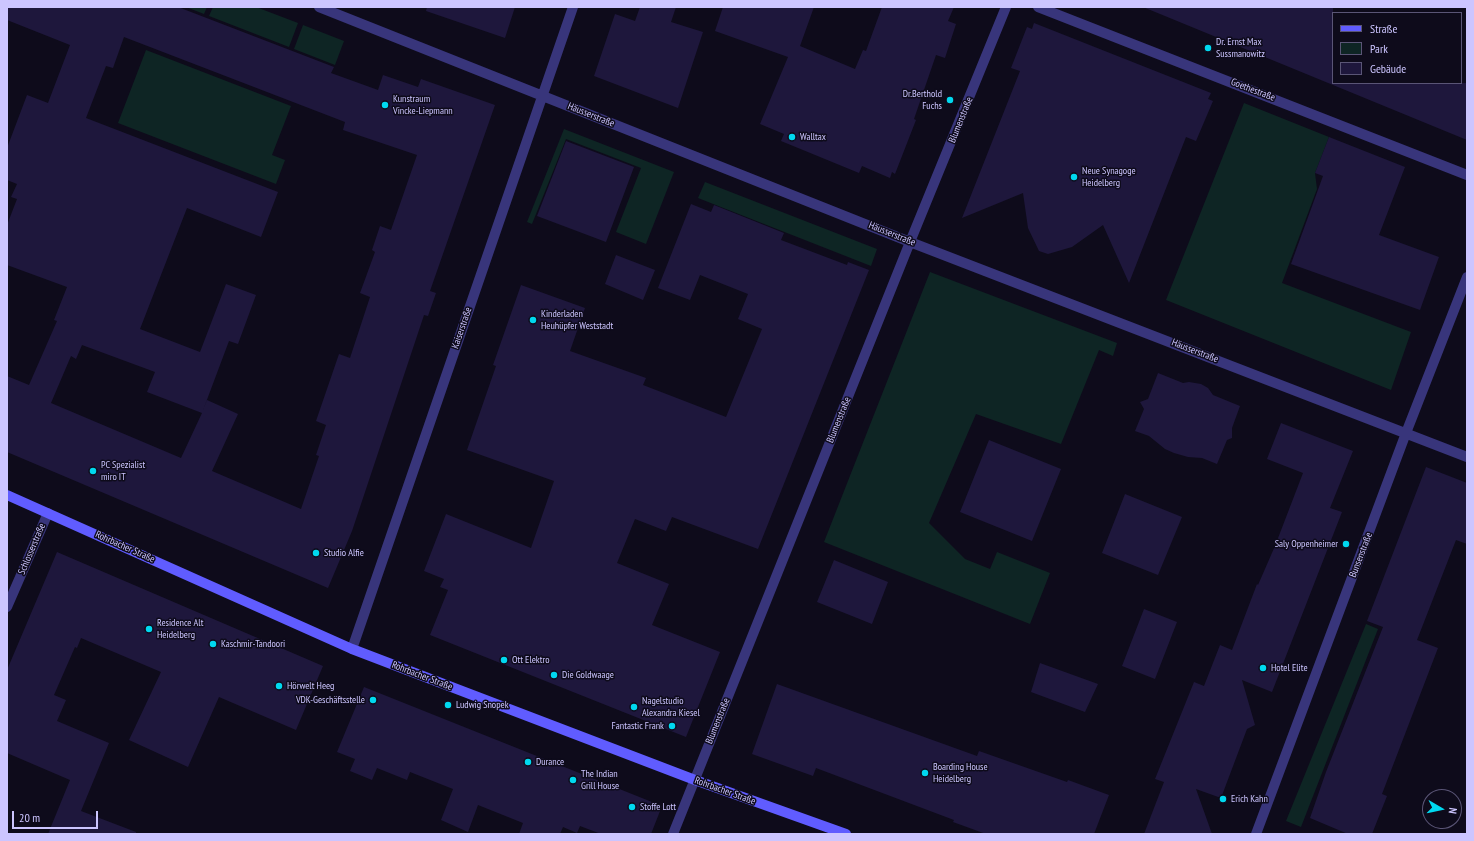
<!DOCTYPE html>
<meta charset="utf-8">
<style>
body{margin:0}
#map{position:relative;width:1474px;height:841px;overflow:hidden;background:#0e0b1b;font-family:"PT Sans Narrow",sans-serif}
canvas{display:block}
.frame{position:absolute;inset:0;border:8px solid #ccc5ff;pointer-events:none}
.legend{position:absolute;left:1332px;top:12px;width:130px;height:72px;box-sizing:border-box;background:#0e0b1b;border:1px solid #5a5576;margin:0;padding:5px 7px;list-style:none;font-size:12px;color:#ccc5ff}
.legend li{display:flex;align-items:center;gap:8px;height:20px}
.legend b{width:20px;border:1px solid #5a5576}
.north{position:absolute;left:1422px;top:789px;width:40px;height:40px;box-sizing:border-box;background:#0e0b1b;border:1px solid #5a5576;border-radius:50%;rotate:99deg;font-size:11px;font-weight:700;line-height:16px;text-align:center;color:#ccc5ff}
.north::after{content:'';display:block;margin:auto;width:14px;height:18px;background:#00d9f0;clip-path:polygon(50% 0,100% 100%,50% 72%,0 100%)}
.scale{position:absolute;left:12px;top:811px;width:86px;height:18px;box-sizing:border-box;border:2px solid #ccc5ff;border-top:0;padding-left:5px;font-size:12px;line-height:14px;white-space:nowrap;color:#ccc5ff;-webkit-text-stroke:3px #0e0b1b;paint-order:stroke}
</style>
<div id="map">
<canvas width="1474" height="841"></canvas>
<div class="frame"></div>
<ul class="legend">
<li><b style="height:5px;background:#605cff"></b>Straße</li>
<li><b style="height:11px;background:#0e2524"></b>Park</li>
<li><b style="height:11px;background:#1e173c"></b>Gebäude</li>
</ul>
<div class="north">N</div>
<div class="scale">20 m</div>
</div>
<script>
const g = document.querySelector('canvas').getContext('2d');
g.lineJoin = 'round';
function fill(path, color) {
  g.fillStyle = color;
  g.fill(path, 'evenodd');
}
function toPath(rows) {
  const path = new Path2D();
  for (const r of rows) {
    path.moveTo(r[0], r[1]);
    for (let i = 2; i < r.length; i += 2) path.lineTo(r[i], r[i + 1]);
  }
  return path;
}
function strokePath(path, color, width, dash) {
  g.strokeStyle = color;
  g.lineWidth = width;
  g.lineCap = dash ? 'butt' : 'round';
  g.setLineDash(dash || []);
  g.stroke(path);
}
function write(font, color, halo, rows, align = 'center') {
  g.font = font + ' "PT Sans Narrow",sans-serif';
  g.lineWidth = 3;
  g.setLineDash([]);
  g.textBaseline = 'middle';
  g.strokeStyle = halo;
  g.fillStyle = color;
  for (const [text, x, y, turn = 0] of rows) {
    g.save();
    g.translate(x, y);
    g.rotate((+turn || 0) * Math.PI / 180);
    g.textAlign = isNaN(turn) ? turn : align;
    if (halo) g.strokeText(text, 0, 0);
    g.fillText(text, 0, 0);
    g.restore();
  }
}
fill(toPath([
 [186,7,207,7,204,14],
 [213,7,256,7,298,23,289,47,209,16],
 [303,25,344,41,335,65,294,49],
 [146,50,291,106,272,155,285,160,276,184,118,123],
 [1244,103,1329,137,1315,173,1317,189,1282,283,1411,332,1391,390,1166,300],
 [564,129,674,172,646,244,616,232,641,168,566,139,532,224,527,222],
 [705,182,877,249,871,266,698,198],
 [930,272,1117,343,1113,356,1099,350,1061,444,976,414,929,523,965,559,990,569,997,552,1050,573,1030,624,824,542],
 [1366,624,1378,629,1301,827,1286,821]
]), '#0e2524');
fill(toPath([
 [7,7,178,7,334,67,331,73,378,90,383,75,418,87,421,79,495,105,430,291,436,293,428,316,424,315,352,531,328,588,7,452,7,376,29,385,57,321,54,320,67,287,7,265,7,225,17,199,11,197,17,184,7,180,7,148,27,95,48,103,70,45,7,20],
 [124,37,345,122,343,130,417,155,391,230,380,226,372,250,375,252,360,293,370,297,350,358,339,354,316,421,326,425,316,455,319,456,301,509,212,471,238,414,207,400,202,413,229,341,238,344,256,295,226,284,200,352,140,329,187,208,261,237,278,192,86,118,106,66,113,68],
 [82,345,155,372,147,392,202,413,181,458,51,403,71,356,76,359],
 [427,7,515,7,505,38,426,11],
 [640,7,676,7,671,22,703,32,678,108,594,76,615,14,635,21],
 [723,7,814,7,800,46,855,69,863,50,866,51,882,7,954,7,948,21,956,24,945,58,936,55,914,119,916,120,895,174,892,172,890,178,862,166,859,173,781,141,784,134,760,124,788,57,715,31],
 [1143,7,1333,7,1333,83,1467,83,1467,140],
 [1034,23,1211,93,1208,99,1213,101,1196,141,1186,137,1129,283,1103,225,1072,247,1048,254,1039,251,1028,228,1023,193,962,218,1020,71,1011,68,1027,27,1032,29],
 [1329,137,1405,167,1379,235,1439,257,1420,310,1291,264,1323,176,1315,173],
 [566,141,634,167,606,242,537,216],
 [691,204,711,212,714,205,784,233,781,240,847,265,848,262,869,270,758,549,672,517,666,531,635,519,617,563,669,584,652,625,720,652,686,737,430,635,448,590,440,587,444,579,424,571,446,514,531,548,554,481,467,450,496,366,493,365,521,285,585,308,570,351,646,378,643,385,726,417,762,329,738,319,748,294,700,275,690,300,658,288],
 [616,255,655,270,643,300,605,284],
 [1158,373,1183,383,1189,382,1201,384,1208,388,1213,395,1240,406,1232,428,1232,438,1227,440,1217,464,1202,458,1188,457,1174,453,1165,449,1149,436,1135,431,1144,409,1140,402,1148,399],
 [1281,423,1353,451,1330,508,1342,512,1272,692,1242,680,1255,725,1247,729,1221,798,1196,789,1212,834,1144,834,1164,782,1155,779,1194,682,1204,686,1220,645,1232,650,1257,584,1258,585,1275,546,1303,473,1267,459],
 [989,440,1061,469,1032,541,960,512],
 [1426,467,1467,483,1467,544,1456,540,1417,640,1438,648,1382,794,1387,796,1372,834,1348,834,1310,818,1326,772,1383,627,1367,621],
 [1125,494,1182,517,1158,575,1102,553],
 [57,552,323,666,296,730,219,697,188,767,129,740,161,672,81,638,77,648,75,647,54,695,66,700,57,721,109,743,81,811,136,832,136,834,48,834,70,780,7,753,7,670],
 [834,560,888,582,872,624,817,602],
 [1144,609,1177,622,1155,679,1122,666],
 [1040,663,1098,684,1085,712,1031,692],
 [777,684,977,756,979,751,1067,782,1068,780,1109,795,1094,834,986,834,953,822,954,820,816,768,813,776,752,754],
 [364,687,662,806,651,834,601,834,580,826,577,833,563,827,560,834,519,834,523,823,478,805,468,832,441,820,453,789,410,772,407,780,377,768,372,780,350,771,355,759,337,752]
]), '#1e173c');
strokePath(toPath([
 [319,7,910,242,1467,457],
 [1038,7,1467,175],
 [7,607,48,513],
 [352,649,573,7],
 [673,834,910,242,1006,7],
 [1256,834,1406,433,1467,277]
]), '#38357b', 10);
strokePath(toPath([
 [7,495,352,649,695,780,846,834]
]), '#605cff', 10);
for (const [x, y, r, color] of [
 [1208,48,4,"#00d9f0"],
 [950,100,4,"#00d9f0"],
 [385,105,4,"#00d9f0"],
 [792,137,4,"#00d9f0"],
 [1074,177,4,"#00d9f0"],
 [533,320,4,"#00d9f0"],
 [93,471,4,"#00d9f0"],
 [1346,544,4,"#00d9f0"],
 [316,553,4,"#00d9f0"],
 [149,629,4,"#00d9f0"],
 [213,644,4,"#00d9f0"],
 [504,660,4,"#00d9f0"],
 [1263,668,4,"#00d9f0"],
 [554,675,4,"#00d9f0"],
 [279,686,4,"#00d9f0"],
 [373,700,4,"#00d9f0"],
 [448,705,4,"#00d9f0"],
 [634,707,4,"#00d9f0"],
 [672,726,4,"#00d9f0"],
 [528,762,4,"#00d9f0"],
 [925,773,4,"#00d9f0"],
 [573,780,4,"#00d9f0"],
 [1223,799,4,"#00d9f0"],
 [632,807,4,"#00d9f0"]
]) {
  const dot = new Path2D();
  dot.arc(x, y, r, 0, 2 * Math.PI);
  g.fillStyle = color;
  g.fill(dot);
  strokePath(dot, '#0e0b1b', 1.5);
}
write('10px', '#ccc5ff', '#0e0b1b', [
 ["Dr. Ernst Max",1216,42],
 ["Sussmanowitz",1216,54],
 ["Dr.Berthold",942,94,"right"],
 ["Fuchs",942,106,"right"],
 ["Kunstraum",393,99],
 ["Vincke-Liepmann",393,111],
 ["Walltax",800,137],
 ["Neue Synagoge",1082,171],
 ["Heidelberg",1082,183],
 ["Kinderladen",541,314],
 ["Heuhüpfer Weststadt",541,326],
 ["PC Spezialist",101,465],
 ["miro IT",101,477],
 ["Saly Oppenheimer",1338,544,"right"],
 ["Studio Alfie",324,553],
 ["Residence Alt",157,623],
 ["Heidelberg",157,635],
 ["Kaschmir-Tandoori",221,644],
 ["Ott Elektro",512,660],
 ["Hotel Elite",1271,668],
 ["Die Goldwaage",562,675],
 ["Hörwelt Heeg",287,686],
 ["VDK-Geschäftsstelle",365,700,"right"],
 ["Nagelstudio",642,701],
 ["Alexandra Kiesel",642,713],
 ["Ludwig Snopek",456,705],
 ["Fantastic Frank",664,726,"right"],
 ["Durance",536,762],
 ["Boarding House",933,767],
 ["Heidelberg",933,779],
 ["The Indian",581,774],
 ["Grill House",581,786],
 ["Erich Kahn",1231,799],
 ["Stoffe Lott",640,807]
], 'left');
write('10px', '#ccc5ff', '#0e0b1b', [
 ["Goethestraße",1253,90,21],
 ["Häusserstraße",591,115,22],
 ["Blumenstraße",961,120,-68],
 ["Häusserstraße",892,234,22],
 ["Kaiserstraße",462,328,-71],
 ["Häusserstraße",1195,351,21],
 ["Blumenstraße",839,420,-68],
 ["Rohrbacher Straße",125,547,24],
 ["Schlosserstraße",32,549,-67],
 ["Bunsenstraße",1361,555,-69],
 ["Rohrbacher Straße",422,676,21],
 ["Blumenstraße",718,721,-68],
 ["Rohrbacher Straße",725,791,20]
]);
</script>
